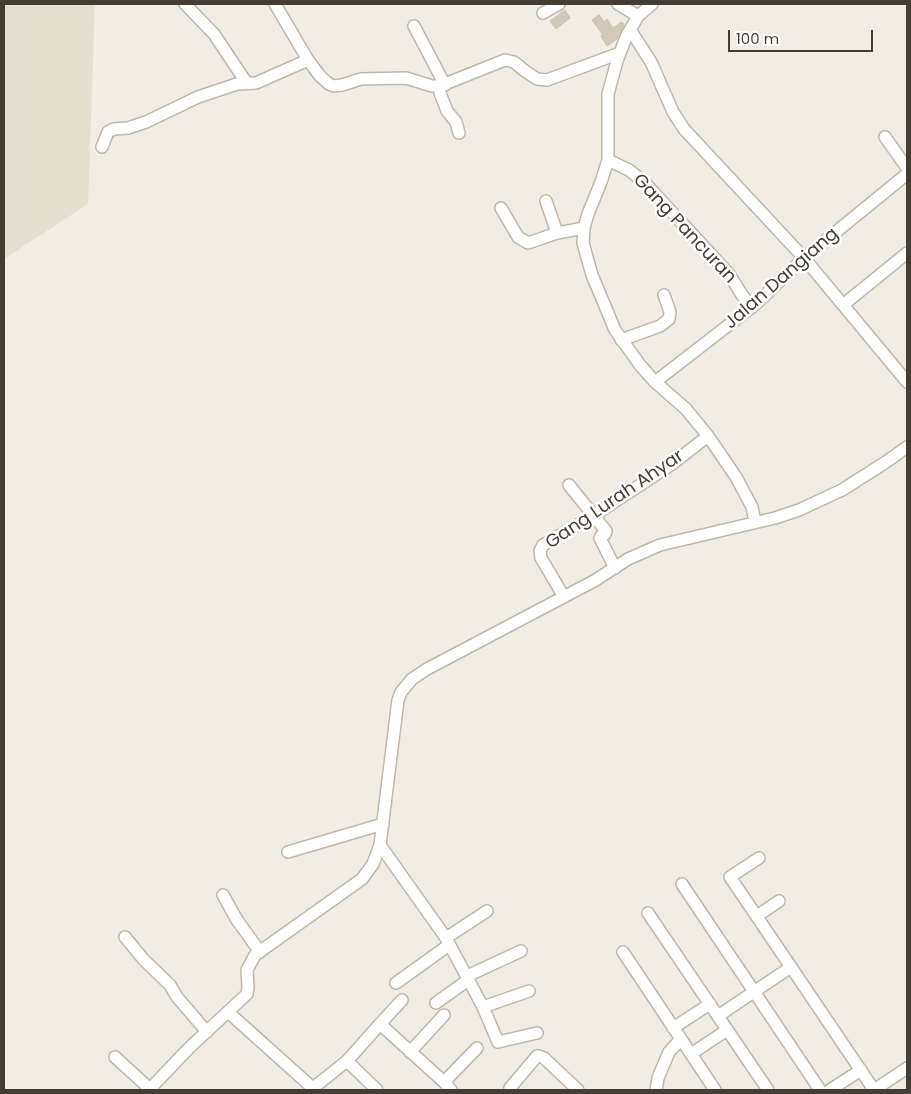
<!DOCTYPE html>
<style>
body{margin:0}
#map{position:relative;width:911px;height:1094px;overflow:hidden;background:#f1ede4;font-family:Poppins,sans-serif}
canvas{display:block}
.frame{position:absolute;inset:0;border:5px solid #433d34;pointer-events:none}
.scale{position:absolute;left:728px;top:30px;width:145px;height:22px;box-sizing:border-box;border:2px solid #433d34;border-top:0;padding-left:6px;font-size:15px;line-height:18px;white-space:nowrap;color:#433d34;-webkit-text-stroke:4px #fff;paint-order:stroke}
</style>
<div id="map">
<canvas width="911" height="1094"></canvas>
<div class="frame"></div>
<div class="scale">100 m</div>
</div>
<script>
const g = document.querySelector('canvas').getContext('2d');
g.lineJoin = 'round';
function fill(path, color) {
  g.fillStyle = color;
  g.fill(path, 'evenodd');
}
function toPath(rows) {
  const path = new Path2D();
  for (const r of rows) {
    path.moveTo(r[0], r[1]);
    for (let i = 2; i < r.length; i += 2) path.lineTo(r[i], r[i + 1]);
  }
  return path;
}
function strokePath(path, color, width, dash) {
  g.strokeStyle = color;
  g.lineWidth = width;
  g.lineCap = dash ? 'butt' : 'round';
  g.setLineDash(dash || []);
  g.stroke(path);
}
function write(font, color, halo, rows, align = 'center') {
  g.font = font + ' Poppins,sans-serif';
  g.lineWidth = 5;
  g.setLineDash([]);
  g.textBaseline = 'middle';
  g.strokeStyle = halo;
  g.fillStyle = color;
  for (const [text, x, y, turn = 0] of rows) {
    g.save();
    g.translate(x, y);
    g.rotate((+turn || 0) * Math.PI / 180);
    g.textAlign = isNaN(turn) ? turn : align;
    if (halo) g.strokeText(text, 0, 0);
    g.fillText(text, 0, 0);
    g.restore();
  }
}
fill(toPath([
 [4,4,95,4,88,204,4,259]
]), '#e5dfd2');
const building = toPath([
 [565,10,570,18,556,29,550,21,565,10],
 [599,15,604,22,607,19,613,28,622,22,624,25,617,39,607,46,601,36,603,35,592,20,599,15]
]);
fill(building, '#d3c9ba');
strokePath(building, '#cdc1ad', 1);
const minor = toPath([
 [185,4,214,34,246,82],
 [275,4,308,60,320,76,329,84,334,86,342,85,361,79,406,78,432,86,440,86,505,60,514,62,525,71,537,79,547,80,620,53],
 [618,4,638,16],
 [652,4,638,16,626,37,617,61,608,94,608,160,601,182,588,214,584,228,583,243,592,275,615,330,640,365,655,382,686,409,708,436,736,477,752,507,755,522],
 [543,13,559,4],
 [414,26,445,85],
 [631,31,651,62,673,112,684,129,804,258,907,382],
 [440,86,440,93,447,111,456,122,459,133],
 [885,137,907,168],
 [102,147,108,132,114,129,128,128,146,122,198,97,237,84,256,83,308,60],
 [608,160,629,170,645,183,729,274,742,295,752,307],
 [546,201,557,233],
 [501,208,518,237,528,243,557,233,584,228],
 [843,305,907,253],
 [621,340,660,326,669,319,670,312,664,295],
 [655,382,757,303,804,258,907,174],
 [569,485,606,531,605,534,601,536,600,538,615,568],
 [564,597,541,558,540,551,543,545,593,516,672,464,708,436],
 [380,845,446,938,483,1007,498,1042,537,1033],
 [288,852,383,824],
 [682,884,820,1090],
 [223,895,237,920,260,952],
 [648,913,768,1090],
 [757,916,779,901],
 [125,937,144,960,170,985,177,997,207,1032],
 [446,938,487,911],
 [623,952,715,1090],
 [791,967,874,1090],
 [467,976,521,951],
 [396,983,449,945],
 [436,1003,468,980],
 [483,1007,529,991],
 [228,1012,315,1090],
 [718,1016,791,967,730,877,759,858],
 [380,1024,402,1000],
 [673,1028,710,1004],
 [410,1052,444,1015],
 [691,1054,727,1030],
 [115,1057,150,1089],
 [347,1061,377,1090],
 [444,1082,477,1048],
 [313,1088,347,1061,380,1024,444,1082,451,1090],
 [510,1088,537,1056,539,1056,544,1058,578,1090],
 [149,1090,189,1048,247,994,248,987,247,970,255,955,362,879,373,864,380,845,398,700,401,692,412,679,427,669,594,581,628,559,660,545,775,518,799,510,842,490,886,462,907,447],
 [656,1090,658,1078,669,1052,681,1039],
 [830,1090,861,1070],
 [874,1090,907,1068]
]);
strokePath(minor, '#bfb8aa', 14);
strokePath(minor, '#fff', 11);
write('18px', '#433d34', '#fff', [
 ["Gang Pancuran",684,229,47],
 ["Jalan Dangiang",782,279,-41],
 ["Gang Lurah Ahyar",615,500,-34]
]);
</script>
